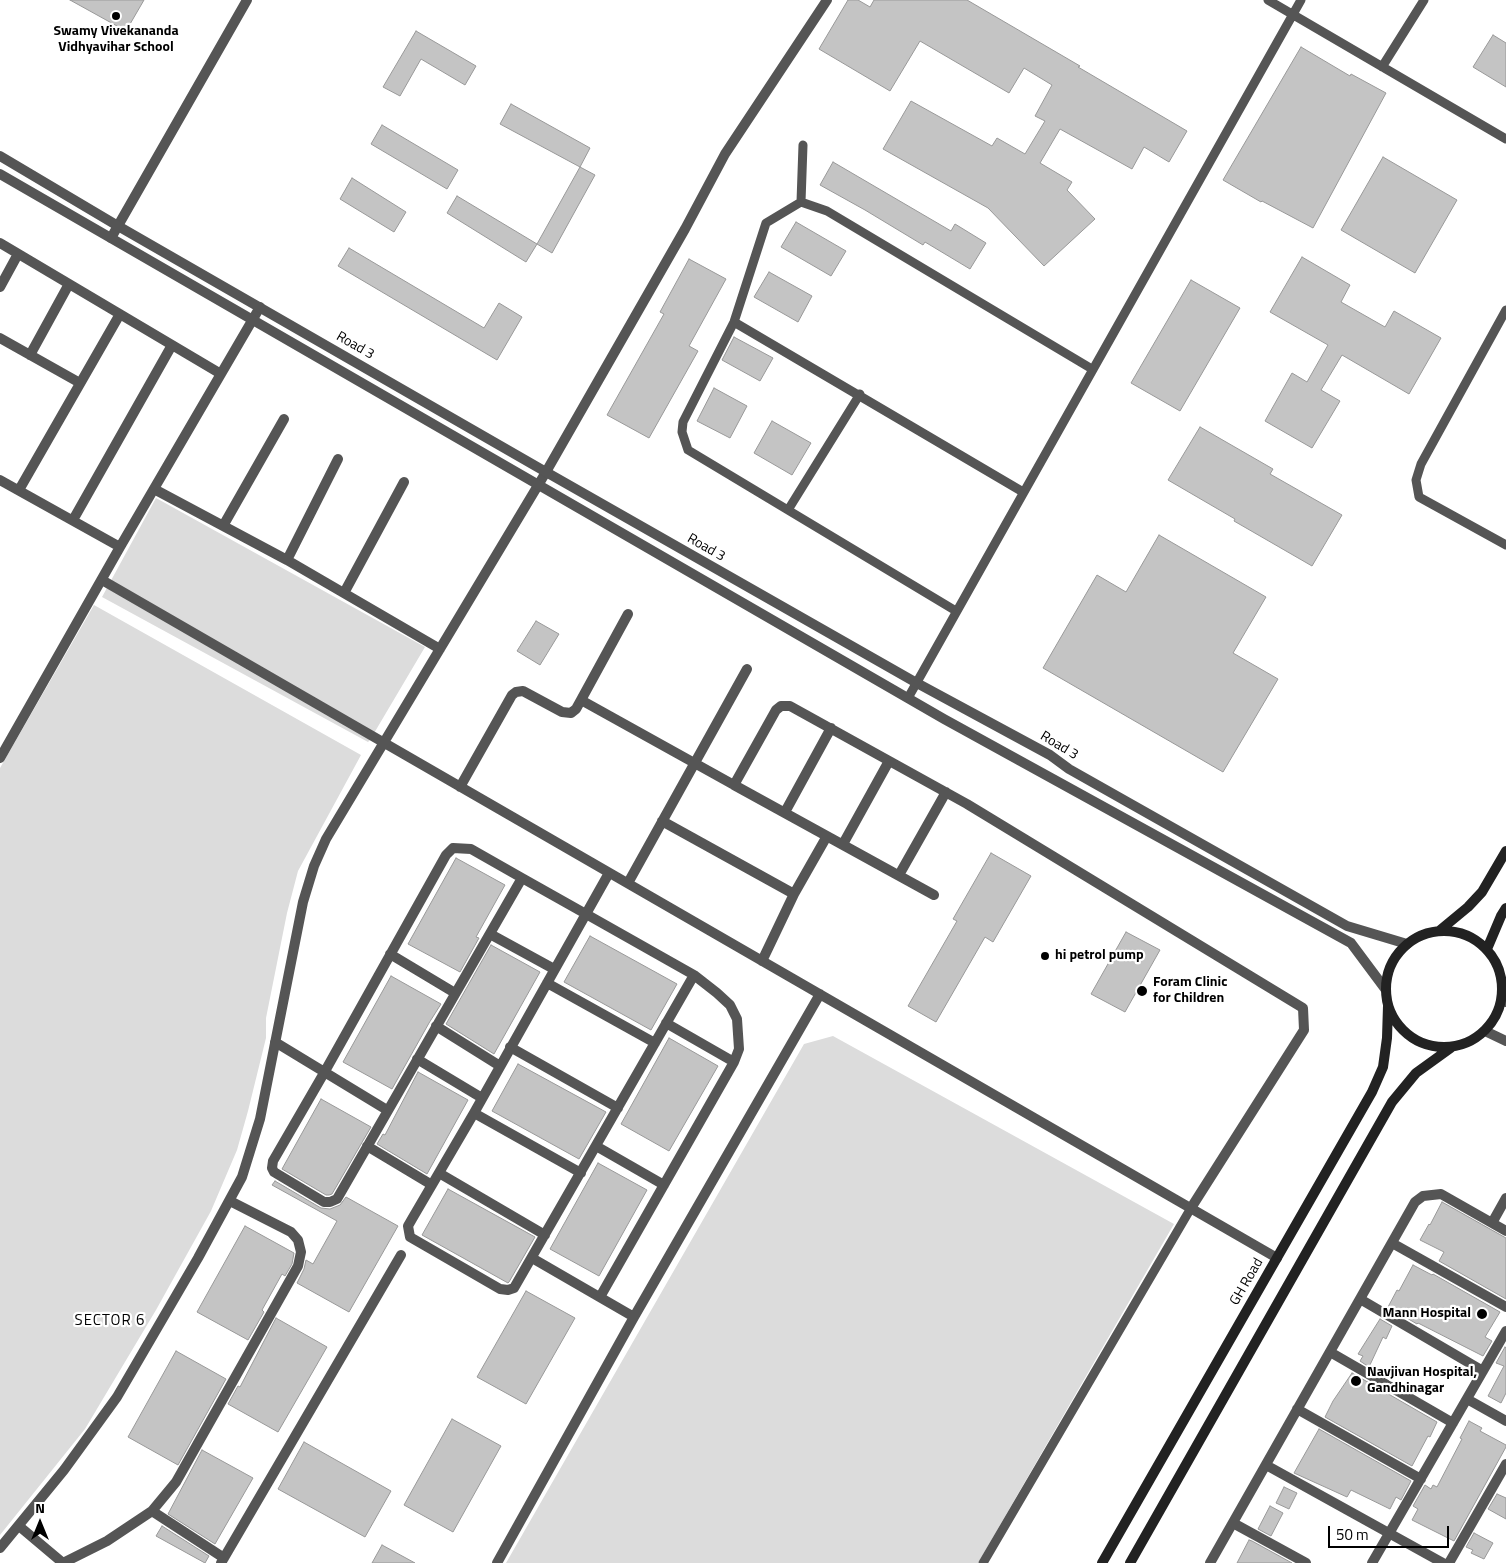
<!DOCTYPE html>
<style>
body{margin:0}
#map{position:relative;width:1506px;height:1563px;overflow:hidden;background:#fff;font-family:"Titillium Web",sans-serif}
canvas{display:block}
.north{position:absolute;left:15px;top:1498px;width:50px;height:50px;-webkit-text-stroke:4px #fff;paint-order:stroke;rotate:0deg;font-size:14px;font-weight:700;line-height:20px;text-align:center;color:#000}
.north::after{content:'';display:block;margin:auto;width:18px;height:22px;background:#000;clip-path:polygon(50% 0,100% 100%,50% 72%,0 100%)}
.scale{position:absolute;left:1328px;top:1526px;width:121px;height:22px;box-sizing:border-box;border:2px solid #000;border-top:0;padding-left:6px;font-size:15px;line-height:18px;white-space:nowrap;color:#000;-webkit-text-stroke:4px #fff;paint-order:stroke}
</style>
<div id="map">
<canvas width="1506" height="1563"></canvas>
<div class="north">N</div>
<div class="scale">50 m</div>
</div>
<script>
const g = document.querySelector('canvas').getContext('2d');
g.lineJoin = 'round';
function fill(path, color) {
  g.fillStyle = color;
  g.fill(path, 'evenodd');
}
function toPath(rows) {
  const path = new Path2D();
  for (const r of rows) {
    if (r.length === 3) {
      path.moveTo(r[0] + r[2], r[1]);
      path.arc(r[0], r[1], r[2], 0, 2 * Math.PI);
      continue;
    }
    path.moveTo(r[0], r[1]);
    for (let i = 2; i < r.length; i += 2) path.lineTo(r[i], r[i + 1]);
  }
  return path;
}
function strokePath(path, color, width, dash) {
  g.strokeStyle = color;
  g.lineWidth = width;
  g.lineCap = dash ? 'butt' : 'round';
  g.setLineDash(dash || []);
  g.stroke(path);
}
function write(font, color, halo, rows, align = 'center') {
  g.font = font + ' "Titillium Web",sans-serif';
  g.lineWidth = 4.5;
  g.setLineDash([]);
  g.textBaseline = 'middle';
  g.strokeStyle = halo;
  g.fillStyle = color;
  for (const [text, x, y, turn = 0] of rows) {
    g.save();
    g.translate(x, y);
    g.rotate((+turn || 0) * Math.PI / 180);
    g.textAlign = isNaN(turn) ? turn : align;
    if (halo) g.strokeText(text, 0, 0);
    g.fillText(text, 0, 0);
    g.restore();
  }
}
fill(toPath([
 [156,498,425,647,370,740,368,742,102,597],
 [94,605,361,755,298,871,287,913,266,1018,266,1038,248,1111,237,1150,211,1211,156,1310,85,1429,0,1535,0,768],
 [833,1036,1174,1224,978,1563,506,1563,804,1044]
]), '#dcdcdc');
const building = toPath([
 [70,0,144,0,126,31,70,0],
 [848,0,858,0,870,7,874,0,967,0,1080,66,1078,67,1187,131,1169,162,1144,147,1132,169,1060,129,1040,163,1072,182,1067,190,1095,219,1044,266,988,208,883,149,911,101,992,146,997,138,1025,154,1045,121,1035,116,1052,85,1024,68,1009,93,920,41,890,91,819,49,848,0],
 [416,31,476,66,465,85,421,59,400,96,383,87,416,31],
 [1493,35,1506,43,1506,87,1473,67,1493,35],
 [1301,47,1350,76,1351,74,1386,93,1313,228,1262,201,1261,202,1223,180,1301,47],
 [511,104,590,148,580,167,500,124,511,104],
 [382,125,458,170,447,189,371,144,382,125],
 [1383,157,1457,200,1415,273,1341,230,1383,157],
 [833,162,951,231,955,224,986,243,970,269,925,242,923,245,865,210,820,185,833,162],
 [580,167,595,175,552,253,537,244,580,167],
 [352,178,406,212,394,232,340,199,352,178],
 [457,196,537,244,526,262,447,213,457,196],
 [796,222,846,251,831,276,781,247,796,222],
 [349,248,484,328,499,303,522,317,497,360,338,266,349,248],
 [1302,257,1350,285,1341,302,1385,327,1394,311,1441,338,1409,394,1342,355,1321,390,1340,401,1312,448,1265,421,1292,373,1307,382,1328,345,1270,312,1302,257],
 [689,259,726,279,689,346,698,351,649,438,607,415,664,314,660,312,689,259],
 [769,272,812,296,798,322,754,297,769,272],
 [1191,280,1240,308,1180,411,1131,383,1191,280],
 [734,337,773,358,760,381,722,360,734,337],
 [714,388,747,406,730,438,697,421,714,388],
 [772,421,811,443,792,475,754,453,772,421],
 [1200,427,1273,469,1270,474,1342,515,1312,566,1234,521,1235,519,1168,480,1200,427],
 [1159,535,1266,597,1233,653,1278,679,1223,772,1043,668,1097,575,1126,592,1159,535],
 [536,621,559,634,540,665,517,651,536,621],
 [991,853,1031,876,993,942,985,937,936,1022,908,1006,957,921,953,919,991,853],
 [456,858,505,885,476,937,479,938,460,972,408,944,456,858],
 [1126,932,1160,950,1125,1012,1091,994,1126,932],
 [590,936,677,984,651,1030,564,982,590,936],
 [491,945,540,972,494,1054,446,1024,491,945],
 [391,976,441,1004,429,1023,392,1089,343,1062,391,976],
 [669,1038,718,1066,669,1151,621,1124,669,1038],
 [518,1064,606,1112,579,1159,492,1111,518,1064],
 [418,1072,468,1100,427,1174,377,1144,383,1134,385,1135,418,1072],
 [321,1099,371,1127,332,1194,329,1195,326,1195,282,1169,321,1099],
 [598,1163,647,1190,599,1276,550,1249,598,1163],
 [275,1181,321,1208,330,1209,340,1205,346,1197,398,1226,349,1312,297,1283,304,1269,306,1260,313,1264,337,1221,272,1185,275,1181],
 [448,1189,535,1237,509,1282,508,1283,422,1235,448,1189],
 [1442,1202,1506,1238,1506,1299,1439,1261,1444,1252,1420,1240,1429,1224,1430,1225,1442,1202],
 [245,1226,294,1253,292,1264,285,1276,282,1274,262,1310,264,1312,248,1340,197,1312,245,1226],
 [1413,1265,1432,1275,1433,1274,1500,1312,1485,1337,1492,1341,1483,1356,1418,1323,1417,1324,1388,1307,1397,1290,1399,1291,1413,1265],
 [526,1291,575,1318,526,1404,477,1377,526,1291],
 [276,1318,327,1347,278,1432,228,1404,238,1386,240,1387,276,1318],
 [1380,1319,1392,1326,1386,1339,1383,1337,1369,1367,1360,1361,1363,1356,1358,1354,1380,1319],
 [1505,1347,1506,1348,1506,1393,1501,1403,1488,1396,1504,1366,1496,1363,1505,1347],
 [176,1351,226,1379,178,1465,128,1437,176,1351],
 [1352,1373,1437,1422,1430,1437,1428,1436,1412,1466,1325,1417,1333,1401,1352,1373],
 [452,1419,501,1446,453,1532,404,1505,452,1419],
 [1469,1421,1482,1428,1480,1431,1506,1445,1506,1447,1454,1541,1412,1520,1418,1509,1413,1506,1425,1485,1431,1489,1433,1485,1437,1487,1462,1439,1460,1438,1469,1421],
 [1319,1429,1411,1481,1401,1500,1396,1497,1390,1509,1351,1490,1347,1497,1294,1473,1319,1429],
 [304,1442,391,1491,365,1537,278,1489,304,1442],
 [202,1450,253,1478,215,1544,168,1514,202,1450],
 [1284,1487,1297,1493,1289,1509,1276,1503,1284,1487],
 [1497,1494,1506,1498,1506,1519,1488,1509,1497,1494],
 [1270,1506,1283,1513,1271,1536,1258,1529,1270,1506],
 [162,1526,209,1556,205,1563,156,1536,162,1526],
 [1474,1533,1493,1543,1484,1559,1471,1553,1473,1550,1466,1547,1474,1533],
 [1249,1540,1252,1541,1292,1563,1237,1563,1249,1540],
 [382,1545,415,1563,372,1563,382,1545]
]);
fill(building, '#c4c4c4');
strokePath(building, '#999', 1);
strokePath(toPath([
 [1268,0,1506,139],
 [1382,67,1424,0],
 [801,202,803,145],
 [1506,310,1421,464,1416,480,1419,497,1506,545],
 [734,322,1023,492],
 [788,510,860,394],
 [956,611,688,450,682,432,683,422,734,322,766,223,801,202,827,211,1092,369],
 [908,698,1301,0],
 [983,1563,1191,1208]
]), '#555', 9);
strokePath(toPath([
 [111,238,247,0],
 [0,243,221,374],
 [0,287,18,254],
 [0,338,80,383],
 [30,355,69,284],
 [0,480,120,547],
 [154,489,287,560,440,649],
 [19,490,120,314],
 [73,520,172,345],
 [223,526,284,419],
 [287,560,338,459],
 [102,580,1277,1258],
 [344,593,404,482],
 [581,700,628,614],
 [0,758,120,547,260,307],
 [460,787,512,695,516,692,523,691,562,712,571,713,576,709,581,700,734,785],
 [785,812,831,728],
 [662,821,794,894],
 [843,844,889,761],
 [609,873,474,1113,412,1219,408,1226,410,1237,500,1289,508,1290,514,1288,694,975],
 [899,875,946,792],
 [522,878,337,1199,330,1202,324,1202,274,1172,272,1168,273,1161,324,1073,446,855,453,848,471,849,522,878,586,914,694,975,717,993,730,1005,737,1019,739,1049,734,1062,600,1297],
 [628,883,747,669],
 [934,895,734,785,776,710,781,706,790,706,967,804,1303,1008,1304,1030,1191,1208],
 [490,934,554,969],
 [390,954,455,993],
 [762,961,794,894,827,836],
 [547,983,655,1043],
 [666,1023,734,1062],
 [436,1026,500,1066],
 [275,1042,387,1110],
 [510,1047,618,1108],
 [417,1059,482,1098],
 [474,1113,581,1173],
 [367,1146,432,1185],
 [596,1146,664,1185],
 [439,1173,545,1235],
 [1492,1223,1506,1198],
 [1392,1243,1506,1307],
 [532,1258,634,1317],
 [1360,1299,1483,1371],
 [1330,1352,1453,1423],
 [1467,1399,1506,1421],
 [1297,1409,1421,1479],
 [1266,1465,1443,1563],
 [152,1511,224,1558],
 [1233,1523,1306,1563],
 [19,1526,63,1563],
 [0,1548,64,1470,117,1397,198,1258,242,1177,260,1119,303,902,314,866,326,839,546,472,685,229,725,154,827,0],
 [63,1563,107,1541,152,1511,176,1482,298,1266,301,1252,298,1240,291,1232,230,1201],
 [221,1563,401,1255],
 [497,1563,634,1317,820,994],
 [1210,1563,1415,1202,1423,1196,1441,1194,1506,1231],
 [1372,1563,1506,1331],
 [1449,1563,1506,1464]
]), '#555', 10);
strokePath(toPath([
 [0,156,118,226,546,472,915,682,1050,755,1069,769,1347,926,1407,944],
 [0,174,944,719,1351,943,1386,990],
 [1502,1000,1506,1002],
 [1485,1031,1506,1041]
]), '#555', 10);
strokePath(toPath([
 [1444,989,58],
 [1439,931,1468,907,1482,892,1506,851],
 [1487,949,1501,916,1506,908],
 [1102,1563,1372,1092,1383,1067,1387,1038,1388,1006],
 [1130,1563,1392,1102,1416,1073,1452,1047]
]), '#222', 10);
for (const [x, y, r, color] of [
 [116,16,5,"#000"],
 [1045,956,5,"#000"],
 [1142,991,6,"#000"],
 [1482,1314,6,"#000"],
 [1356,1381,6,"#000"]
]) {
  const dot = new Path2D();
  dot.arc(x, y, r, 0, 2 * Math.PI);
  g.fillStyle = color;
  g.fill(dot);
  strokePath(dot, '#fff', 2);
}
write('bold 14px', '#000', '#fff', [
 ["Swamy Vivekananda",116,32,"center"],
 ["Vidhyavihar School",116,48,"center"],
 ["hi petrol pump",1055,956],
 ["Foram Clinic",1153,983],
 ["for Children",1153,999],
 ["Mann Hospital",1471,1314,"right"],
 ["Navjivan Hospital,",1367,1373],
 ["Gandhinagar",1367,1389]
], 'left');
write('14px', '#000', '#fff', [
 ["Road 3",355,346,30],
 ["Road 3",706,548,30],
 ["Road 3",1059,746,31],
 ["GH Road",1247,1282,-60]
]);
g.letterSpacing = '1px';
write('15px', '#000', '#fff', [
 ["SECTOR 6",110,1321]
]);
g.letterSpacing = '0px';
</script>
